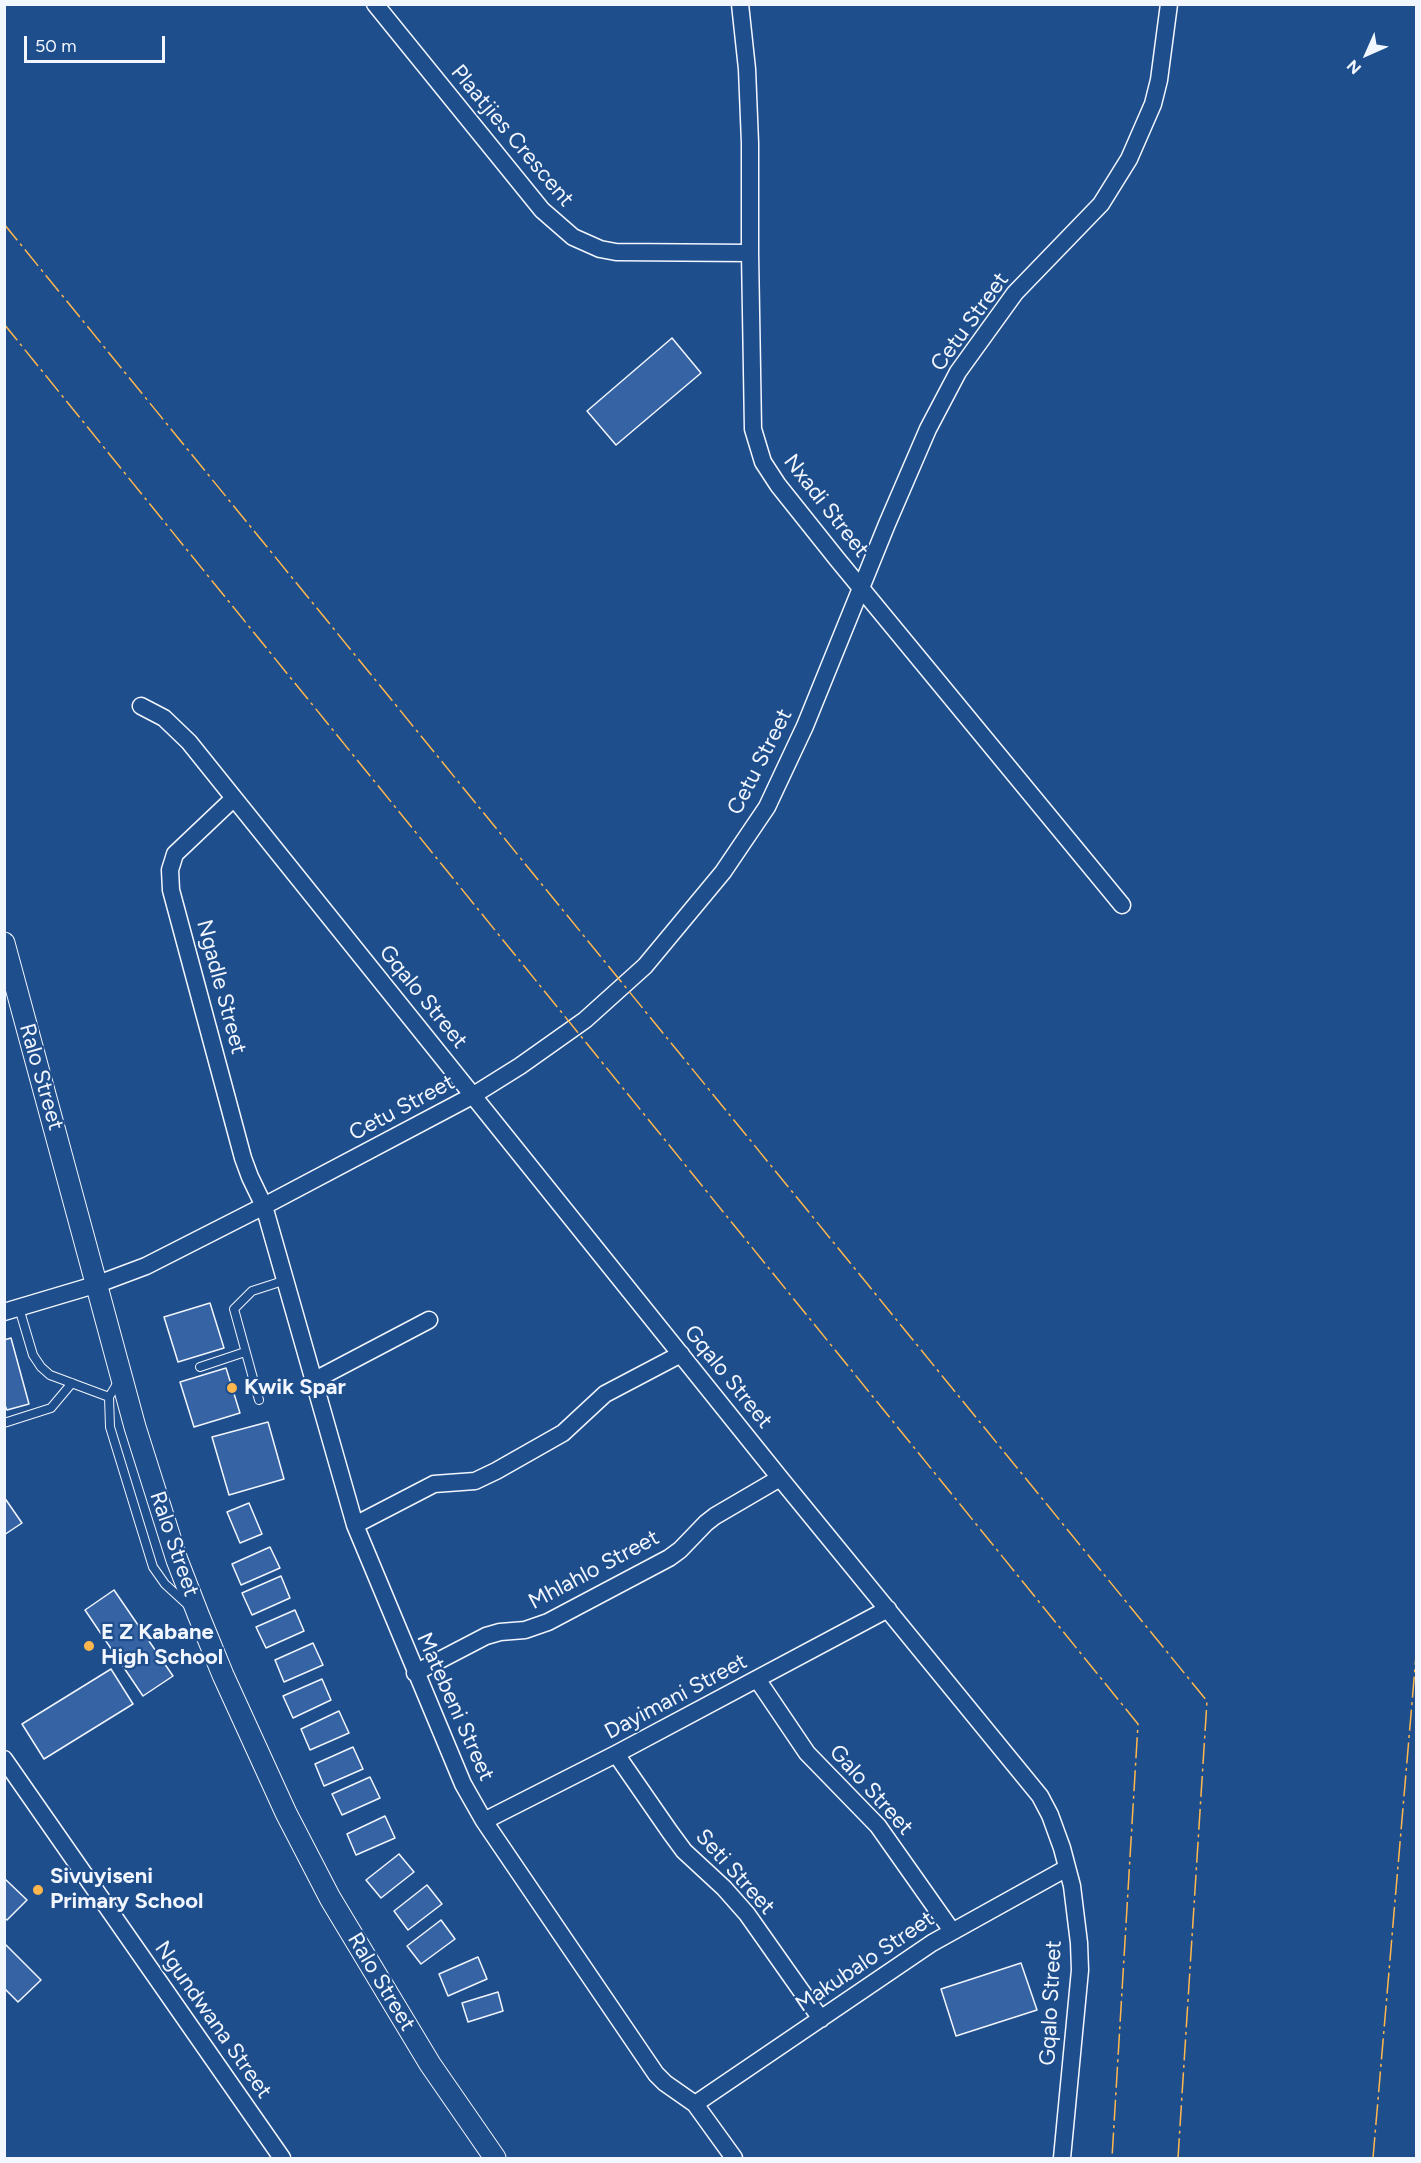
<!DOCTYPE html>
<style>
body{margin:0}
#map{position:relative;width:1421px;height:2163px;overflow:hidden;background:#1f4e8c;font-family:Figtree,sans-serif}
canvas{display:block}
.frame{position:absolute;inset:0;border:6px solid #f2f6ff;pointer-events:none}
.north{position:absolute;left:1337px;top:24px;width:60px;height:60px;-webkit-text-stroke:4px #1f4e8c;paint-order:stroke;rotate:225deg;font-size:16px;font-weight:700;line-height:24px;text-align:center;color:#f2f6ff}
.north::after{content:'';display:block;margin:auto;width:21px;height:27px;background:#f2f6ff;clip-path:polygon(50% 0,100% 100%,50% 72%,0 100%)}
.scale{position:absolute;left:24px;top:36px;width:141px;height:27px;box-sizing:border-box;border:3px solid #f2f6ff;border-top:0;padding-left:8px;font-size:18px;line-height:21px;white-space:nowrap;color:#f2f6ff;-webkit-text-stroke:4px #1f4e8c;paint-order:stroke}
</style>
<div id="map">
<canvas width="1421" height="2163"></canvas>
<div class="frame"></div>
<div class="north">N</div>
<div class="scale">50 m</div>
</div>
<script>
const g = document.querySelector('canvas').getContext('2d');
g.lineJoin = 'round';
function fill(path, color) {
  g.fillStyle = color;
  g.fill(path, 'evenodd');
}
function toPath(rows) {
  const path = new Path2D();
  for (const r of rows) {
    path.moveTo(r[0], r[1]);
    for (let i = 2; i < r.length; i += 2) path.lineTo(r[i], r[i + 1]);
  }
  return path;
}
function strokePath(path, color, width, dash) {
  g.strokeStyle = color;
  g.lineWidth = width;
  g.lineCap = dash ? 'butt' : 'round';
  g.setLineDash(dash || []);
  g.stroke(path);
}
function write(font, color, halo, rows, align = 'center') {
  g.font = font + ' Figtree,sans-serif';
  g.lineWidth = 4.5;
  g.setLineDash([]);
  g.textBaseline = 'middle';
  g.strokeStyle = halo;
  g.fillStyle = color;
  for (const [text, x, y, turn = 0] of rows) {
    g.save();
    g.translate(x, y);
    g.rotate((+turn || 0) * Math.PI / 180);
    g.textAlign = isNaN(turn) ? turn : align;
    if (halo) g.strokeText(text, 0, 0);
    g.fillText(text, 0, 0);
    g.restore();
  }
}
const building = toPath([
 [672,338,701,373,616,445,587,411,672,338],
 [210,1303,224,1348,178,1362,164,1317,210,1303],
 [11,1338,29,1404,7,1410,4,1403,4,1340,11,1338],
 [226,1368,240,1413,194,1427,180,1382,226,1368],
 [268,1422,284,1479,229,1495,212,1437,268,1422],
 [4,1497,22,1523,4,1535,4,1497],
 [249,1503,262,1534,240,1543,227,1512,249,1503],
 [270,1547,280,1568,241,1585,232,1564,270,1547],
 [281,1576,290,1598,252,1615,242,1593,281,1576],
 [114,1590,173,1676,143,1696,85,1610,114,1590],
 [295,1610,304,1631,266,1648,256,1627,295,1610],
 [313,1643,323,1665,284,1682,275,1660,313,1643],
 [111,1669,133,1704,44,1759,22,1724,111,1669],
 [322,1679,331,1700,293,1718,283,1696,322,1679],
 [339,1711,349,1733,310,1750,301,1729,339,1711],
 [353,1747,363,1769,324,1786,315,1764,353,1747],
 [370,1777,380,1798,342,1815,332,1794,370,1777],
 [385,1816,395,1838,356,1855,347,1834,385,1816],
 [399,1854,414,1872,381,1898,366,1880,399,1854],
 [4,1878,27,1900,7,1920,4,1918,4,1878],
 [427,1885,442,1904,408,1930,394,1911,427,1885],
 [441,1920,455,1939,421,1964,407,1946,441,1920],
 [4,1943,41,1980,18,2002,4,1988,4,1943],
 [478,1957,487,1979,448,1996,439,1974,478,1957],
 [1021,1963,1037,2010,956,2036,941,1989,1021,1963],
 [498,1992,503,2011,468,2022,462,2003,498,1992]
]);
fill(building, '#3563a3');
strokePath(building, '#f2f6ff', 1.5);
const service = toPath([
 [19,1308,33,1355,41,1367,50,1375,109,1397],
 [200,1367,245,1352],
 [120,1379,109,1397,110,1427,153,1567,165,1584,189,1606],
 [259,1400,234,1309,252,1291,286,1280],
 [4,1423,51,1408,72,1383]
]);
const minor = toPath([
 [375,4,542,210,573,237,600,249,616,252,750,253],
 [740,4,747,69,750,143,750,253,753,429,763,462,778,485,837,559,1122,905],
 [141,706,164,718,189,742,780,1478,1040,1796,1050,1815,1062,1848,1072,1886,1079,1943,1080,1970,1062,2158],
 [233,799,175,854,170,870,171,890,243,1158,250,1177,264,1206,355,1525,463,1784,484,1821,656,2074,665,2083,695,2104,734,2158],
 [4,1312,98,1284,146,1266,264,1206,472,1096,520,1066,585,1020,645,966,723,872,767,807,805,726,887,524,928,429,958,372,1015,293,1101,204,1129,159,1153,104,1159,80,1169,4],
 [315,1380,429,1320],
 [355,1525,434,1484,475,1481,496,1471,563,1433,605,1394,681,1354],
 [415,1673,486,1636,500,1632,525,1630,548,1622,669,1558,680,1550,706,1523,715,1516,780,1478],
 [757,1679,807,1753,878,1826,952,1931],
 [616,1754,670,1832,684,1851,724,1888,747,1914,821,2019],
 [4,1759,282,2158],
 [484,1821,616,1754,888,1609],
 [695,2104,932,1943,1067,1868]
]);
const tertiary = toPath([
 [4,943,135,1427,177,1560,198,1614,223,1675,286,1813,330,1898,430,2064,495,2158]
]);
strokePath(service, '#f2f6ff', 10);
strokePath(minor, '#f2f6ff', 19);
strokePath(tertiary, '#f2f6ff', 23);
strokePath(service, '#1f4e8c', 8);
strokePath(minor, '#1f4e8c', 16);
strokePath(tertiary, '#1f4e8c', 21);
strokePath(toPath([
 [4,224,1207,1701,1178,2158],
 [4,324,1138,1724,1112,2158],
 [1373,2158,1416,1656]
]), '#ffb74d', 1.5, [21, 4.5, 3, 4.5]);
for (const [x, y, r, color] of [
 [232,1388,6,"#ffb74d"],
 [89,1646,6,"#ffb74d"],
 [38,1890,6,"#ffb74d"]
]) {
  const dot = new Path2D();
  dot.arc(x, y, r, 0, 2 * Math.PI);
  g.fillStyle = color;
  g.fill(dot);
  strokePath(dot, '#1f4e8c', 2);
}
write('22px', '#f2f6ff', '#1f4e8c', [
 ["Plaatjies Crescent",512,136,50],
 ["Cetu Street",970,322,-54],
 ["Nxadi Street",826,506,52],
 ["Cetu Street",760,762,-63],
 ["Ngadle Street",221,987,75],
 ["Gqalo Street",423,997,51],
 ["Ralo Street",41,1077,74],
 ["Cetu Street",402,1108,-28],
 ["Gqalo Street",728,1377,51],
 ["Ralo Street",174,1544,71],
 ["Mhlahlo Street",594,1570,-28],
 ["Dayimani Street",676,1697,-28],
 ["Matebeni Street",455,1707,66],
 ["Galo Street",871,1790,48],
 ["Seti Street",735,1872,48],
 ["Makubalo Street",865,1962,-34],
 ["Ralo Street",381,1982,59],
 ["Gqalo Street",1051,2003,-87],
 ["Ngundwana Street",213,2020,55]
]);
write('bold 22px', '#f2f6ff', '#1f4e8c', [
 ["Kwik Spar",244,1388],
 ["E Z Kabane",101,1633],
 ["High School",101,1658],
 ["Sivuyiseni",50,1877],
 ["Primary School",50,1902]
], 'left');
</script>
